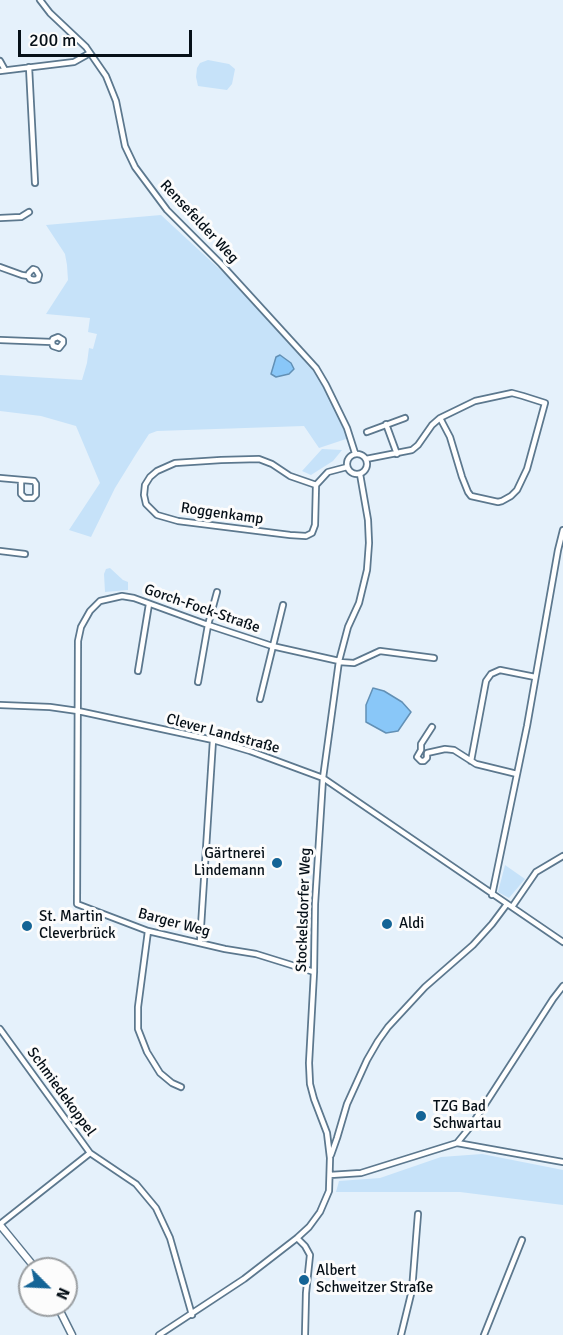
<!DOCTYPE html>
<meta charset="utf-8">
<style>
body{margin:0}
#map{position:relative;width:563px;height:1335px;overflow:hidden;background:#e5f1fb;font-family:Signika,sans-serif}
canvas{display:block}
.north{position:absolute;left:18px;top:1257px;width:60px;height:60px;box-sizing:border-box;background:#fcfcfc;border:2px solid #9a9ea1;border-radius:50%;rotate:114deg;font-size:16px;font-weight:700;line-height:24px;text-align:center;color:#061018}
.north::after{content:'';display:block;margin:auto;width:21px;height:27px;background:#146496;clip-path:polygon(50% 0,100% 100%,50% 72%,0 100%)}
.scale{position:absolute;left:18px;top:30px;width:174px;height:27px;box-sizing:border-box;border:3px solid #061018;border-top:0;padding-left:8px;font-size:18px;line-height:21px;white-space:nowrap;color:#061018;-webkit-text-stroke:4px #fcfcfc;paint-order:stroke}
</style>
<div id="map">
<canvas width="563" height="1335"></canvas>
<div class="north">N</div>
<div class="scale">200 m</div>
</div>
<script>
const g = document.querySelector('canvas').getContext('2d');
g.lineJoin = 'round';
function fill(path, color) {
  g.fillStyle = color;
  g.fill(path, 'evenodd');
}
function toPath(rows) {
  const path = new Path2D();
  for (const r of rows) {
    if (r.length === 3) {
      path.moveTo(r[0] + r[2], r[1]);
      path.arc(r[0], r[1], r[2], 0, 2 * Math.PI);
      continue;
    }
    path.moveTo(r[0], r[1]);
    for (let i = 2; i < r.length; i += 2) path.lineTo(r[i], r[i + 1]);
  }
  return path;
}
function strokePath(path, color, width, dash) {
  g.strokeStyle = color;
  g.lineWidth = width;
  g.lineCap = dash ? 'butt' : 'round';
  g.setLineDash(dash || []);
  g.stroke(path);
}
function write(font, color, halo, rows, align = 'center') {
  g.font = font + ' Signika,sans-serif';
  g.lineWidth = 6;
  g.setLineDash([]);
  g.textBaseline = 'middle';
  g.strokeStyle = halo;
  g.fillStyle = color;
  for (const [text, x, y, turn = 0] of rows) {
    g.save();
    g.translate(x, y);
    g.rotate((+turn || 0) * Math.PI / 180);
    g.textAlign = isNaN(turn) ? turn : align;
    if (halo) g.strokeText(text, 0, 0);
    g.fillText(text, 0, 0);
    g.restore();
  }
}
fill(toPath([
 [208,60,229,64,235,69,232,84,227,90,198,86,196,77,197,68,200,63],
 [161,215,281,326,331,395,349,438,319,448,304,426,157,431,149,434,136,454,115,488,91,537,69,530,100,483,76,426,41,416,0,411,0,375,82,380,87,363,89,348,93,349,97,334,88,332,90,318,46,314,68,280,67,265,65,254,46,225],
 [322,449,342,450,333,461,311,475,302,471],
 [110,568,123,580,128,582,128,590,105,592,104,574,106,569],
 [505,865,525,879,509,898,498,892],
 [482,1154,563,1170,563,1205,460,1192,336,1192,339,1181,380,1178,441,1157]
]), '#c6e2f9');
const water = toPath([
 [280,355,291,363,294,369,289,374,276,377,271,374,276,357,280,355],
 [373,688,384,691,402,702,411,712,398,731,386,733,366,722,366,705,373,688]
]);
fill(water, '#89c7f8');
strokePath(water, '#6290b5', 1.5);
const minor = toPath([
 [40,0,50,13,86,47,106,76,116,101,125,146,135,167,167,210,221,264,316,368,326,385,347,428,355,453],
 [0,61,5,70],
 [29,67,35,183],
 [0,71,74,62,90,53],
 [0,218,21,217,29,212],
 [0,267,22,275,28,276,30,279,34,280,38,279,39,275,36,270,33,269,29,273,28,276],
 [0,340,52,342,53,346,59,348,63,343,63,340,58,337,53,339,52,342],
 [386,424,397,454],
 [367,432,405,418],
 [357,464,10],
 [366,459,412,450,418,445,432,425,440,418,475,401,512,393,523,396,545,403,527,469,517,490,511,496,502,501,498,502,471,496,468,492,462,477,450,437,440,418],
 [0,478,34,481,36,484,36,495,33,498,25,498,21,494,21,480],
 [316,485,315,525,312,533,306,536,290,535,178,521,157,515,146,504,144,495,145,485,150,477,157,471,175,463,221,460,259,459,272,464,290,476,316,485,328,472,347,467],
 [0,551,25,554],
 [339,662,354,663,380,651,434,658],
 [138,671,149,604],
 [198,682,208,625,217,592],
 [260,699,283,605],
 [0,705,50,707,78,711,213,740,250,751,323,778,563,942],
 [432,727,421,744,421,750,417,757,421,761,424,761,427,758,427,753,445,749,454,750,476,764,517,774],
 [471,761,486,681,491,674,500,670,535,677],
 [492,895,527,726,558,550,563,530],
 [512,907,536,872,563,856],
 [148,931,138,1007,138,1029,147,1052,160,1073,172,1083,181,1087],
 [200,942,213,740],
 [314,972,256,954,225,949,148,931,77,904,78,641,81,627,90,611,100,601,122,596,134,598,208,625,272,646,339,661],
 [0,1029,90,1153,136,1184,156,1208,170,1238,192,1315],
 [457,1143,471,1126,553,999,563,986],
 [331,1155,337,1138,347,1104,367,1060,378,1041,388,1027,425,987,473,945,492,924,507,904],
 [330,1175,361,1173,457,1143,563,1162],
 [0,1224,90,1153],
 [297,1238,305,1246,310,1255,306,1293,305,1335],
 [159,1335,244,1279,297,1238,309,1227,320,1212,329,1191,330,1158,327,1133,314,1099,310,1084,309,1063,314,972,315,904,323,778,339,661,348,627,359,603,367,570,369,543,368,520,360,474],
 [401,1335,412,1290,418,1214],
 [484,1335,522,1240]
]);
const tertiary = toPath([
 [0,1225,36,1269],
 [57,1305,72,1335]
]);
strokePath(minor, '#5c788e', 8);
strokePath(tertiary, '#5c788e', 9);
strokePath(minor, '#fff', 4.5);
strokePath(tertiary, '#fff', 6);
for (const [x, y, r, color] of [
 [277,863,6,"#146496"],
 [387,924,6,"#146496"],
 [27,926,6,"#146496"],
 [421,1116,6,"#146496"],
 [304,1280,6,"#146496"]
]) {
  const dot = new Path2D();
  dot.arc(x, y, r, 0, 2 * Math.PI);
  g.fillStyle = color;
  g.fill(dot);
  strokePath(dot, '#fcfcfc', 2);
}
write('15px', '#061018', '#fcfcfc', [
 ["Rensefelder Weg",199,222,47],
 ["Roggenkamp",222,514,8],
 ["Gorch-Fock-Straße",202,609,19],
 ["Clever Landstraße",223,734,15],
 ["Stockelsdorfer Weg",304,910,-88],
 ["Barger Weg",174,923,15],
 ["Schmiedekoppel",61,1092,54]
]);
write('15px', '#061018', '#fcfcfc', [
 ["Gärtnerei",265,854,"right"],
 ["Lindemann",265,871,"right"],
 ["St. Martin",39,917],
 ["Cleverbrück",39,934],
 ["Aldi",399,924],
 ["TZG Bad",433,1107],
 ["Schwartau",433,1124],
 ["Albert",316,1271],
 ["Schweitzer Straße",316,1288]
], 'left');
</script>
